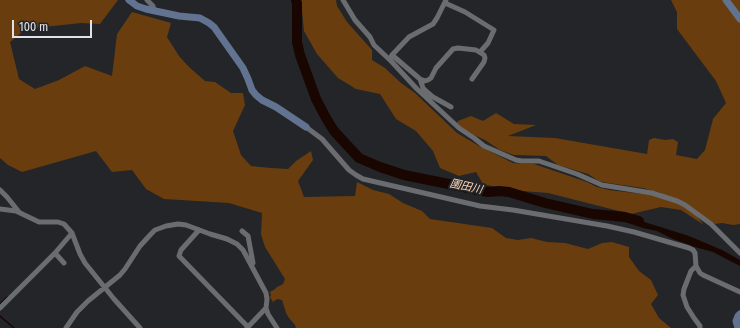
<!DOCTYPE html>
<meta charset="utf-8">
<style>
body{margin:0}
#map{position:relative;width:740px;height:328px;overflow:hidden;background:#232528;font-family:"Fira Sans Condensed",sans-serif}
canvas{display:block}
.scale{position:absolute;left:12px;top:20px;width:80px;height:18px;box-sizing:border-box;border:2px solid #e1e2e5;border-top:0;padding-left:5px;font-size:12px;line-height:14px;white-space:nowrap;color:#e1e2e5;-webkit-text-stroke:3px #232528;paint-order:stroke}
</style>
<div id="map">
<canvas width="740" height="328"></canvas>
<div class="scale">100 m</div>
</div>
<script>
const g = document.querySelector('canvas').getContext('2d');
g.lineJoin = 'round';
function fill(path, color) {
  g.fillStyle = color;
  g.fill(path, 'evenodd');
}
function toPath(rows) {
  const path = new Path2D();
  for (const r of rows) {
    path.moveTo(r[0], r[1]);
    for (let i = 2; i < r.length; i += 2) path.lineTo(r[i], r[i + 1]);
  }
  return path;
}
function strokePath(path, color, width, dash) {
  g.strokeStyle = color;
  g.lineWidth = width;
  g.lineCap = dash ? 'butt' : 'round';
  g.setLineDash(dash || []);
  g.stroke(path);
}
function write(font, color, halo, rows, align = 'center') {
  g.font = font + ' "Fira Sans Condensed","Noto Sans JP",sans-serif';
  g.lineWidth = 4;
  g.setLineDash([]);
  g.textBaseline = 'middle';
  g.strokeStyle = halo;
  g.fillStyle = color;
  for (const [text, x, y, turn = 0] of rows) {
    g.save();
    g.translate(x, y);
    g.rotate((+turn || 0) * Math.PI / 180);
    g.textAlign = isNaN(turn) ? turn : align;
    if (halo) g.strokeText(text, 0, 0);
    g.fillText(text, 0, 0);
    g.restore();
  }
}
fill(toPath([
 [0,0,118,0,100,24,81,23,26,29,10,42,19,79,35,89,59,80,85,66,112,76,117,34,132,12,171,23,167,37,179,56,189,67,205,81,215,82,231,93,243,93,245,105,233,131,241,155,251,166,271,168,288,169,296,161,311,151,313,160,298,181,304,197,355,196,357,182,373,190,389,194,403,203,422,211,430,219,492,228,506,238,518,240,531,238,547,242,565,243,588,249,602,243,612,242,629,247,629,257,639,271,651,280,658,295,651,304,659,318,671,328,296,328,295,325,289,318,286,313,282,300,277,299,273,302,270,297,271,295,270,293,271,291,274,290,277,287,283,284,285,279,265,247,261,234,262,213,229,203,164,199,146,189,132,170,112,172,96,151,22,172,8,165,0,158],
 [301,0,336,0,337,6,347,22,372,50,372,60,385,68,401,83,415,93,457,133,479,146,513,163,525,164,534,164,587,182,597,187,609,190,652,195,661,193,643,188,608,183,599,181,588,174,558,165,546,156,514,155,500,150,485,140,474,135,456,124,458,121,471,116,483,121,496,113,514,124,536,125,508,136,555,138,647,154,649,140,654,138,665,140,673,139,678,142,676,155,697,159,705,150,713,119,726,103,716,81,677,29,677,12,671,0,740,0,740,224,733,225,722,223,715,224,695,214,704,225,681,210,661,207,631,214,548,193,509,190,483,184,476,172,459,176,440,168,433,151,416,131,396,119,380,94,356,89,338,78,317,54,304,31]
]), '#6a3d0e');
fill(toPath([
 [593,214,609,215,638,220,689,236,722,250,740,260,740,266,713,252,695,247,673,239,657,231,643,228,611,217]
]), '#1a0600');
strokePath(toPath([
 [0,304,7,297],
 [0,316,14,328]
]), '#1a0600', 1.5);
strokePath(toPath([
 [296,0,297,3,297,42,300,55,316,99,326,118,334,131,359,158,380,167,404,175,488,192,499,191,509,192,545,203,593,214,625,217,639,221]
]), '#1a0600', 10);
strokePath(toPath([
 [147,0,153,6,154,10],
 [343,0,355,20,370,37,374,45,391,61],
 [446,0,437,18,433,24,409,37,392,55,390,59,391,61,417,89,459,128,474,138,484,146,516,160,522,161,539,161,577,174,602,185,652,193,677,201,685,205,711,224,740,253],
 [445,3,465,12,494,30,488,43,480,52],
 [392,55,420,79,425,81,428,80,431,78,436,68,453,49,458,48,476,50,484,55,485,58,484,62,472,79],
 [420,79,423,88,427,92,433,97,451,107],
 [306,127,322,139,349,170,356,175,363,179,480,206,513,210,607,226,634,232,689,248,693,250,695,253,696,266,700,273,703,275,740,292],
 [0,190,7,197,19,212],
 [0,209,16,211,39,222,58,222,64,224,72,233,80,254,85,263,114,299,140,328],
 [199,230,181,250,179,256,248,327],
 [242,231,248,236,253,263],
 [55,253,64,263],
 [696,266,691,271,684,289,683,295,687,307,694,318,700,326,700,328],
 [0,308,55,253,72,233],
 [66,328,77,312,88,301,120,275,125,269,140,246,151,234,155,230,166,226,178,224,186,225,210,234,227,239,237,244,243,250,266,293,267,299,266,308,268,314,277,328],
 [247,328,266,308]
]), '#6a6c70', 5);
strokePath(toPath([
 [129,0,137,6,146,9,179,16,200,18,209,23,214,27,243,68,248,79,252,90,256,95,262,100,276,107,306,127],
 [726,0,740,19],
 [738,328,736,321,738,316,740,314]
]), '#617391', 7);
write('italic 11px', '#fbd6b6', '#232528', [
 ["園田川",466,187,12]
]);
</script>
